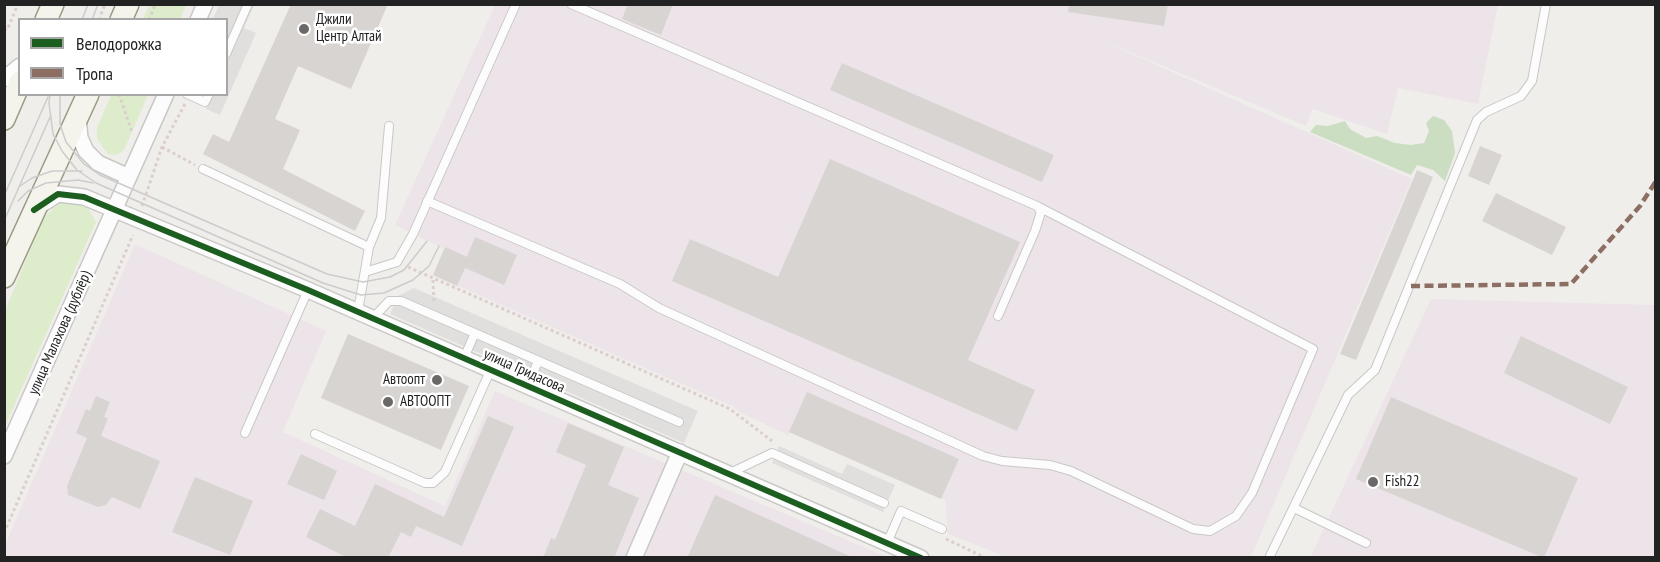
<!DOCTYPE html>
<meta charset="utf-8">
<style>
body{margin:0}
#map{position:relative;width:1660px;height:562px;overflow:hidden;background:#f0eeeb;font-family:"PT Sans Narrow",sans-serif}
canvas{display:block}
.frame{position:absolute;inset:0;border:6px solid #222;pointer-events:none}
.legend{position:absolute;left:18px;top:18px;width:210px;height:78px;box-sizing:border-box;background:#fff;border:2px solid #a7a7a7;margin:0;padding:8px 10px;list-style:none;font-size:18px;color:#222}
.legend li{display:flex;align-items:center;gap:12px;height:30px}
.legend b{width:30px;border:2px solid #a7a7a7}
</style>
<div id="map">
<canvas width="1660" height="562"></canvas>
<div class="frame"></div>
<ul class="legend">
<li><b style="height:8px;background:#1b5e20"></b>Велодорожка</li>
<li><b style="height:8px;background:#8d6e63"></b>Тропа</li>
</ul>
</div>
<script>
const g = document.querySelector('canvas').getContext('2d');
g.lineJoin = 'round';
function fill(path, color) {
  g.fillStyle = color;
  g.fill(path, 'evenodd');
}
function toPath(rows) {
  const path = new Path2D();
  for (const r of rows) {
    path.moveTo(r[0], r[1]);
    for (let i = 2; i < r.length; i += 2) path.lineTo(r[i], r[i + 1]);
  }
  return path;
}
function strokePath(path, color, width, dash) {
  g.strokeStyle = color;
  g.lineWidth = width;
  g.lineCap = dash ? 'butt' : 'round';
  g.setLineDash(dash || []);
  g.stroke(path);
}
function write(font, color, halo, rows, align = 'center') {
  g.font = font + ' "PT Sans Narrow",sans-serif';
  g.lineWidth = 5;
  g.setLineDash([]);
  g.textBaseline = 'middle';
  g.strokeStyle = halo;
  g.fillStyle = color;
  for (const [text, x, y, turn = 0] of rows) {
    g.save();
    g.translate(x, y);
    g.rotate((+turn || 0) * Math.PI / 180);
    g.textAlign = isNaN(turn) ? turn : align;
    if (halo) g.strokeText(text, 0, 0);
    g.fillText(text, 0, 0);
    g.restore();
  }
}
fill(toPath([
 [495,5,1498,5,1478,104,1398,88,1387,134,1313,109,1306,126,1096,38,1412,179,1251,557,1006,557,948,534,945,500,790,432,788,435,739,412,734,407,433,275,444,249,395,225],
 [135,244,326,331,283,432,445,506,495,391,887,557,5,558,5,545],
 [1431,299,1655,305,1655,557,1310,558]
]), '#ede4e9');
fill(toPath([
 [149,5,149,4,186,5,180,19,143,19],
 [111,95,148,95,124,150,117,155,108,154,97,139,97,128],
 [69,200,86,205,96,222,5,426,5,311,43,219,59,203]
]), '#ddeccb');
fill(toPath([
 [1433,116,1444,120,1452,131,1455,153,1445,181,1433,170,1417,165,1411,175,1310,132,1316,125,1328,126,1345,121,1350,129,1366,138,1377,136,1395,143,1411,145,1424,143,1429,131,1426,123]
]), '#cbdec1');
fill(toPath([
 [219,5,254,5,244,28,256,33,220,115,206,109,212,95,226,94,226,20,213,19],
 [414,288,698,411,684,443,390,314,398,296],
 [779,446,842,474,847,464,895,485,883,512,772,463]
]), '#e0dfde');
fill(toPath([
 [291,4,388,4,351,89,298,66,275,119,300,130,283,169,365,211,355,231,203,154,213,134,229,142],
 [628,4,673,4,661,35,622,19],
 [1069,4,1168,4,1164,26,1068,12],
 [842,63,1054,155,1042,182,830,90],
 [1480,146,1502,155,1489,185,1468,176],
 [830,159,1020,242,968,360,1035,390,1017,431,672,281,690,239,778,277],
 [1417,170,1433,177,1356,360,1340,354],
 [1496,193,1566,227,1552,255,1482,221],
 [475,237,517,255,504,285,465,268,457,286,433,275,445,247,467,257],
 [348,334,469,386,441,450,321,398],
 [1521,336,1628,387,1610,424,1504,373],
 [807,392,959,459,941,499,789,432],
 [96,396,110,402,104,417,108,418,101,436,160,461,140,509,112,497,106,505,98,507,68,495,67,486,87,438,76,433,86,409,90,411],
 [1391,397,1578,478,1544,558,1356,479],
 [488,416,514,427,462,546,416,526,411,537,401,532,388,558,348,558,306,537,320,509,355,526,375,484,444,517],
 [568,423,624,447,608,485,639,498,614,558,543,558,551,538,555,540,586,465,556,452],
 [301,454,337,471,324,500,287,484],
 [195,477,253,501,230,555,172,532],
 [715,495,854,558,687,558]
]), '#d7d4d2');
const service = toPath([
 [571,4,1037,206,1041,212,1035,231,998,316],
 [226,54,248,4],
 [187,94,205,102,209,94],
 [203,169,369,247,358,311],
 [427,201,620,284,659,308,983,456,1002,461,1050,465,1071,471,1193,529,1210,531,1236,516,1252,493,1313,349,1037,206],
 [369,247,381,218,389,126],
 [365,272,397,262,413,234,516,4],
 [373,318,389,301,401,301,679,422],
 [464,358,475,333],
 [528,386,538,361],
 [245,433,308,290],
 [315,434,425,483,433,483,445,472,491,369],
 [730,473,772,453,884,503],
 [1294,508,1366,543],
 [887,543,901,511,942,529],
 [1269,558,1348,395,1375,370,1477,120,1486,112,1521,96,1532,81,1546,4]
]);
const minor = toPath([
 [198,20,205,4],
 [4,79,20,66],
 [78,117,80,138,86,151,98,163,129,177],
 [36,208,58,194,84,197,308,290,921,558],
 [4,456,166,94],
 [634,558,680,452]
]);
const secondary = toPath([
 [46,20,53,4],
 [121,20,128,4],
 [4,119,20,82],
 [4,277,88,94]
]);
strokePath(service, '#c9c8c7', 10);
strokePath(minor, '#c9c8c7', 18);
strokePath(secondary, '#999a82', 24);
strokePath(toPath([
 [99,20,105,4],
 [149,20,155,4],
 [4,29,7,30,18,4],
 [119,94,132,132],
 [162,147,195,165],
 [142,206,162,147,185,104],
 [408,267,730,409,772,441],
 [433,280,434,303],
 [4,533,133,235],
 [946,539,986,558]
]), '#dccecd', 3, [3, 3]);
strokePath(service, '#fdfcfc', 8);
strokePath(minor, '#fdfcfc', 15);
strokePath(secondary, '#f4f4ed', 21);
strokePath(toPath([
 [82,20,88,4],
 [92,20,98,4],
 [50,94,49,103,53,134,62,151,77,170,96,183,323,283,361,295,384,293,413,280,429,266,439,246],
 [60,94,60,124,66,142,84,164,100,175,327,274,363,282,390,277,404,270,427,241],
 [20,186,32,178,52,171,82,171],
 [4,196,48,97],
 [18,201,28,191,46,183,78,180,93,183],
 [4,221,50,117]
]), '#ccc', 1.5);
strokePath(toPath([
 [1411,286,1571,284,1640,206,1656,181]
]), '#8d6e63', 4.5, [9, 4.5]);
strokePath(toPath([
 [34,210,58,194,84,197,308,290,921,558]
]), '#1b5e20', 6);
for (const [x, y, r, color] of [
 [304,29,6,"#6a6968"],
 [437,380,6,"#6a6968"],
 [388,402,6,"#6a6968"],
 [1373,482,6,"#6a6968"]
]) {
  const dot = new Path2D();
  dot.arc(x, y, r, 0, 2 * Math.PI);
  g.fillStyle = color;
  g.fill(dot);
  strokePath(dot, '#fff', 2);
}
write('15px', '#222', '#fff', [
 ["Джили",316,20],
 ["Центр Алтай",316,37],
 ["Автоопт",425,380,"right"],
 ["АВТООПТ",400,402],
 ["Fish22",1385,482]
], 'left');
write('15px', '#222', '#fff', [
 ["улица Малахова (дублёр)",60,333,-66],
 ["улица Гридасова",524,371,24]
]);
</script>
